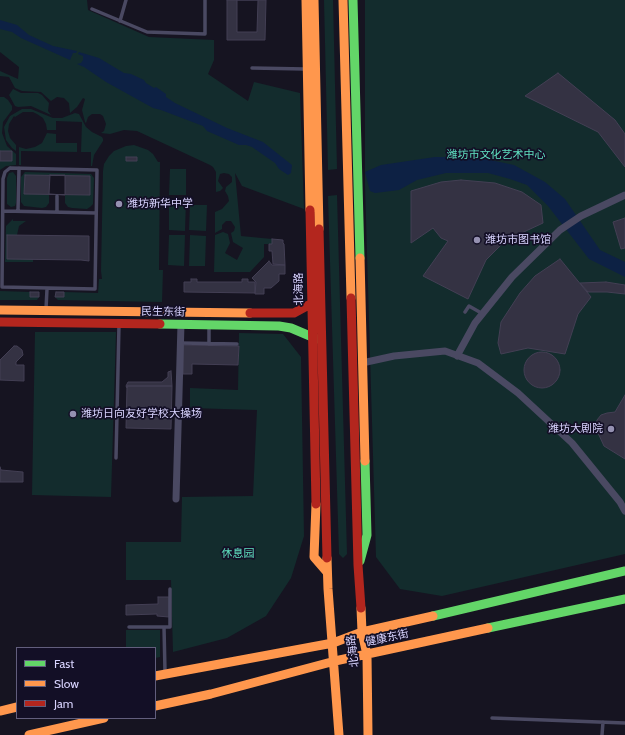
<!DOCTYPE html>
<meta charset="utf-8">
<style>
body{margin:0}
#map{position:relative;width:625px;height:735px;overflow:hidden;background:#161421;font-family:Cabin,sans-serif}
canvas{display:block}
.legend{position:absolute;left:16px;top:647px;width:140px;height:72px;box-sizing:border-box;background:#130f26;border:1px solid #625e7d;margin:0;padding:5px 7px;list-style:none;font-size:12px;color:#d9d4ff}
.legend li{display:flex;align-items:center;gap:8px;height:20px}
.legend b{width:20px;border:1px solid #625e7d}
</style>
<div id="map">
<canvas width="625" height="735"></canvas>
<ul class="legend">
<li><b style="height:5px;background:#63d668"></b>Fast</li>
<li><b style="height:5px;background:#ff974d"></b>Slow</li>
<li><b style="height:5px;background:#b3261e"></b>Jam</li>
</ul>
</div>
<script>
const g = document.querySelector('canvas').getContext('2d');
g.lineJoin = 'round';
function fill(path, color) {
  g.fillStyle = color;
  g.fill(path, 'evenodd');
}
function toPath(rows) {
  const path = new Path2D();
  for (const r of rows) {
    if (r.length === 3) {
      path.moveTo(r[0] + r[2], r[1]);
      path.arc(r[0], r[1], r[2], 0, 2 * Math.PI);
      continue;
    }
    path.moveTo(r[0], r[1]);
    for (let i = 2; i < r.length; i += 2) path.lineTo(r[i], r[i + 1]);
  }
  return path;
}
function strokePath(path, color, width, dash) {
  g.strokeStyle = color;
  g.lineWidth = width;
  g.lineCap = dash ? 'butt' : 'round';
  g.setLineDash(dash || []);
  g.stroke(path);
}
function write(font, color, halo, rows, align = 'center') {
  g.font = font + ' Cabin,"Noto Sans SC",sans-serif';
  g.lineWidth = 3.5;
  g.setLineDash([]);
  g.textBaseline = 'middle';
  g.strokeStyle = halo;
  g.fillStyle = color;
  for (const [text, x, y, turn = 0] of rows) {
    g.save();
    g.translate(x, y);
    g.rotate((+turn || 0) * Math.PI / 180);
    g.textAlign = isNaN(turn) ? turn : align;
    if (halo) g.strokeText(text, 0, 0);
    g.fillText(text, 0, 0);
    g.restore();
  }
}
fill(toPath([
 [0,0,87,0,88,10,149,37,214,40,214,60,208,74,248,101,254,82,300,93,304,209,242,186,235,173,241,236,272,239,272,244,264,244,264,257,250,272,214,272,215,235,223,232,228,234,230,243,225,253,237,260,243,248,233,242,231,233,234,231,235,227,231,221,226,221,222,225,222,229,215,233,215,212,222,209,229,201,228,196,225,191,226,187,232,182,232,177,229,174,224,173,220,174,218,181,223,188,220,191,216,192,216,172,213,167,210,165,137,131,124,130,110,134,101,133,104,131,106,124,103,116,100,114,92,114,88,117,86,123,85,122,82,110,85,99,83,98,77,107,70,113,69,103,64,98,57,97,51,101,41,92,22,91,15,88,9,77,0,76,0,71,18,79,19,67,0,52],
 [324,0,333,0,337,169,328,170],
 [365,0,625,0,625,554,442,596,400,589,376,557,365,185],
 [13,89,21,93,38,93,42,95,49,103,48,111,51,115,31,106,18,107,15,106,9,95],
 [0,97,4,97,8,100,12,106,12,110,3,122,2,133,7,146,16,154,16,165,6,166,0,170,0,161,12,161,12,152,0,151],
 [22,109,31,109,53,118,62,118,75,113,79,114,86,127,92,132,102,137,103,139,103,141,94,155,92,166,91,166,91,152,81,152,82,122,56,121,56,130,47,130,46,124,43,118,37,114,33,112,23,112,15,117,14,116,9,124,8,131,10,138,16,145,16,151,12,148,6,140,4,127,10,116],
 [47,133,56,134,56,143,77,143,77,152,21,151,21,165,19,165,19,147,26,149,35,147,42,143],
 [134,145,148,150,153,154,158,162,160,162,159,270,163,270,162,302,58,300,55,297,64,297,64,292,98,293,99,279,102,279,101,271,103,171,104,164,109,156,114,151,126,146],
 [170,169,186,169,186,195,169,195],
 [13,172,16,176,16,203,15,206,11,207,7,204,7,178,9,173],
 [25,172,91,174,94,178,93,204,90,207,87,209,72,208,68,207,65,203,65,195,90,195,90,176,25,175,24,194,49,194,49,203,46,207,42,208,24,206,21,202,21,177],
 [337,195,347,554,343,558,339,554,328,196],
 [169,200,186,200,185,231,169,230],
 [190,205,207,205,206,231,189,230],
 [13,219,13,221,26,221,19,226,17,235,7,235,7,259,33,259,33,262,5,262,6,226],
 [169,235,185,235,184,266,168,265],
 [190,235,206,236,205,266,189,266],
 [0,291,30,292,30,297,39,297,37,300,0,300],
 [35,332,116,332,111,497,32,495],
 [239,333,283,334,301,357,304,536,291,578,266,616,227,638,173,652,171,580,126,580,126,542,181,542,182,497,253,496,257,410,190,408,190,388,238,390],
 [126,630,160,630,160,657,155,658,155,648,126,648]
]), '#132c2d');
fill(toPath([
 [0,20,17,25,29,35,53,46,77,51,76,53,73,53,70,60,21,38,12,32,0,29],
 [79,52,99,58,124,73,131,74,144,80,146,83,154,88,156,87,166,94,166,97,175,103,227,128,263,142,292,165,291,173,288,175,279,169,275,163,252,147,246,145,239,145,207,131,203,126,161,110,153,108,106,82,84,67,77,64,81,63,83,60,83,56,78,54],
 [435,157,476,157,514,165,545,182,565,199,600,250,625,262,625,277,589,259,548,206,527,185,510,179,488,173,446,173,417,180,399,190,375,193,370,191,365,172,381,165]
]), '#0d2144');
const building = toPath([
 [227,0,266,0,265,40,227,40,227,0],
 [237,0,258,0,257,32,237,32,237,0],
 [558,73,615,120,625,134,625,167,598,132,525,96,558,73],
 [0,151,12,151,12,161,0,161,0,151],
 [126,157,137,157,137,161,126,161,126,157],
 [25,175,90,176,90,195,24,194,25,175],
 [50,175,65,175,65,195,49,194,50,175],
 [461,180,495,183,522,192,541,205,543,223,513,237,502,244,486,260,468,299,423,276,448,241,441,238,433,228,411,243,411,191,441,182,461,180],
 [625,218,625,248,621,249,613,222,625,218],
 [7,235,89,236,89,261,81,260,7,259,7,235],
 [272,239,283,240,283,243,284,244,285,265,273,264,272,251,269,251,269,244,272,244,272,239],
 [560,259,591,297,578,314,565,354,528,348,501,354,498,343,501,322,520,293,535,276,560,259],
 [269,261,272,265,285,265,285,274,279,274,279,281,271,288,264,288,264,294,255,294,256,282,252,278,269,261],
 [191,279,197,279,197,282,242,282,242,279,248,279,248,282,255,282,255,293,184,292,184,282,191,282,191,279],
 [606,282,625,285,625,294,607,292,588,292,580,283,606,282],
 [30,292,39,292,39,297,30,297,30,292],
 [56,292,64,292,64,297,55,297,56,292],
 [183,345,239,346,238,365,192,364,192,374,183,374,183,345],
 [14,346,17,346,22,350,23,355,16,362,16,365,24,365,24,381,0,380,0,360,14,346],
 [542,370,18],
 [171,371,172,386,127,386,127,388,126,386,128,382,162,382,168,377,168,372,171,371],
 [127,386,172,386,171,429,126,428,127,386],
 [625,395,625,459,604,446,598,433,596,425,597,420,601,415,607,413,615,412,625,395],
 [0,467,1,470,23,472,23,482,0,482,0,467],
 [158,597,169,597,169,617,157,616,157,614,126,615,126,605,158,604,158,597]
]);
fill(building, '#343243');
strokePath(building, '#433f54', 1);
strokePath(toPath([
 [92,9,147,32,205,34,205,0],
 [120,21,126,0],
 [252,68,305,69],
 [10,168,97,170,95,289,2,287,3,179,5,172,10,168],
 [3,211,96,213],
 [18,211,19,168],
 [57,212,57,196],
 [46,309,47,289],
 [465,312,469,306,483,314],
 [209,326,209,344],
 [180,343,237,344],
 [116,458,119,325],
 [129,627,170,627,170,589],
 [164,627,165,672],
 [492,718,625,723],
 [602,735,603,722]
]), '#4a4962', 3.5);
strokePath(toPath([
 [457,356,475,323,512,277,560,230,581,216,625,195],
 [362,363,394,356,445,351,478,363,518,393,572,443,620,502,625,511],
 [176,499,181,324]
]), '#4a4962', 7);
strokePath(toPath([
 [353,0,360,258],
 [160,324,279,326,291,328,317,339],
 [360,561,367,535,365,461],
 [433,616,625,571],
 [488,628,625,599]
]), '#63d668', 9);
strokePath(toPath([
 [306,0,310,210],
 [314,0,319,229],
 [343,0,351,298],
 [360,258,365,461],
 [0,310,250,313],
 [316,504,314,557,327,572],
 [327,558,328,589,339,735],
 [361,608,362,632,367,655,368,735],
 [155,676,333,643,362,632,433,616],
 [155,706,211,694,335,661,488,628],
 [0,711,17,707],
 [29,735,104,718]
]), '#ff974d', 9);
strokePath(toPath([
 [310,210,316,504],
 [319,229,327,558],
 [351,298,358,565,361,608],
 [250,313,294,313,316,301],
 [0,322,160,324]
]), '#b3261e', 9);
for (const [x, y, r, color] of [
 [119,204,4,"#9591b1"],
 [477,240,4,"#9591b1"],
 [73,414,4,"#9591b1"],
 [611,429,4,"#9591b1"]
]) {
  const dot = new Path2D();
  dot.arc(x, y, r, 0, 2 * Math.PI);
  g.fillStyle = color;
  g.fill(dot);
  strokePath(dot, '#130f26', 1.5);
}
write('11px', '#5fe0c0', '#130f26', [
 ["潍坊市文化艺术中心",496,155],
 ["休息园",238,554]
]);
write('11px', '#d9d4ff', '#130f26', [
 ["潍坊新华中学",127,204],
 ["潍坊市图书馆",485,240],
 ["潍坊日向友好学校大操场",81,414],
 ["潍坊大剧院",603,429,"right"]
], 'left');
write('11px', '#d9d4ff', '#130f26', [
 ["北海路",299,289,-91],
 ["民生东街",163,312,1],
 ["健康东街",387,638,-12],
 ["北海路",353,651,-97]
]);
</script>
